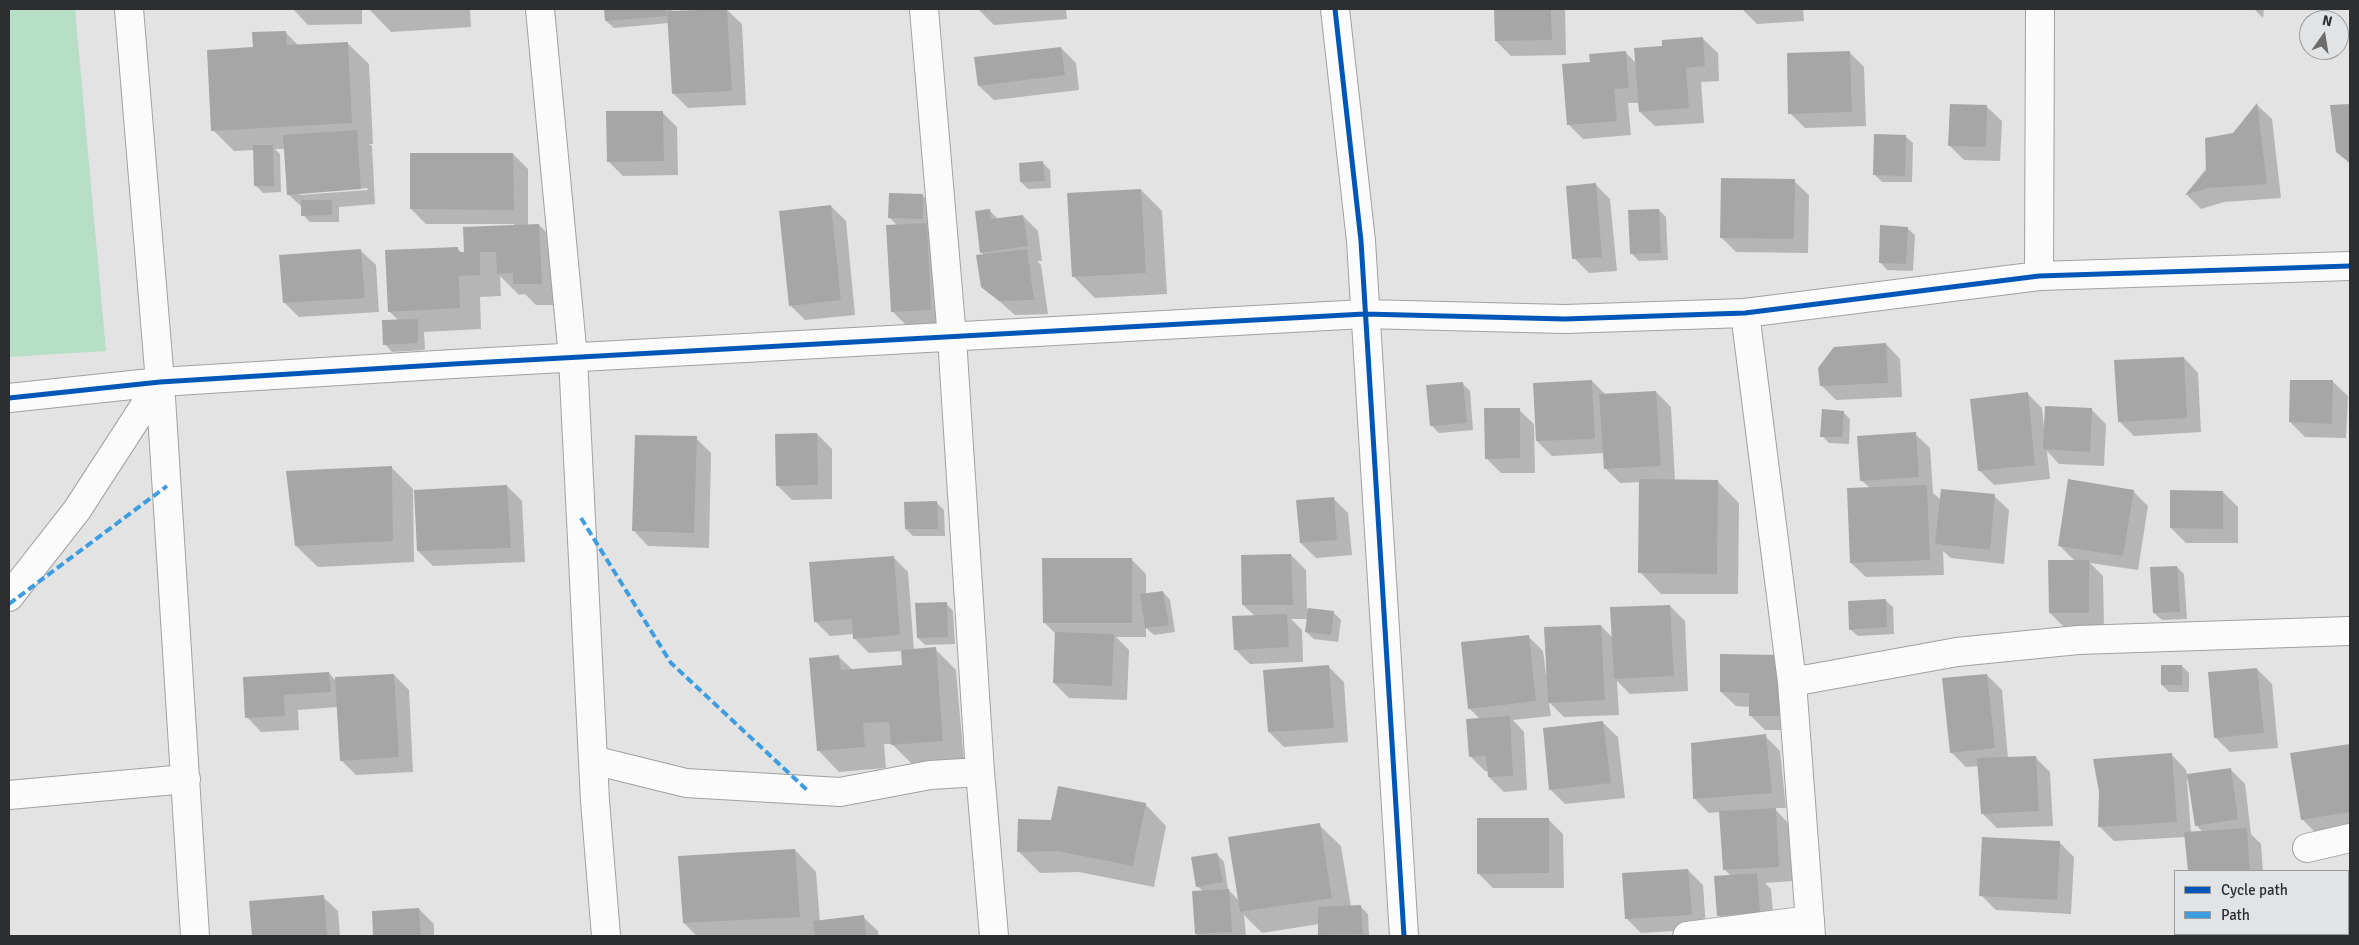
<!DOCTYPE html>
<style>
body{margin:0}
#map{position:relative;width:2359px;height:945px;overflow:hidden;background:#e3e3e4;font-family:Signika,sans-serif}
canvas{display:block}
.frame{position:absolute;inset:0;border:10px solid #2d2e2f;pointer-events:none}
.legend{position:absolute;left:2174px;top:870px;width:175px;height:65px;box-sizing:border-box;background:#e2e3e5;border:1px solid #9a9b9c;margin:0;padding:6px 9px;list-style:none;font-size:15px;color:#2d2e2f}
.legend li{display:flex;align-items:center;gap:10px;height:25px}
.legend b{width:25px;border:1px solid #9a9b9c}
.north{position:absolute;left:2299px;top:10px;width:50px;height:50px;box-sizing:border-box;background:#e2e3e5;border:1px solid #9a9b9c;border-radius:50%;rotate:13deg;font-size:14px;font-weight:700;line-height:20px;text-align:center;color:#2d2e2f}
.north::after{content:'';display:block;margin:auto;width:18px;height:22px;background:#6d6d6e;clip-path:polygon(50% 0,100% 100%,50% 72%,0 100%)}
</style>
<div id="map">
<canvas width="2359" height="945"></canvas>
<div class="frame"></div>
<ul class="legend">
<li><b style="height:6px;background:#0057b8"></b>Cycle path</li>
<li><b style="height:6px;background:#3d9de1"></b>Path</li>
</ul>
<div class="north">N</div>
</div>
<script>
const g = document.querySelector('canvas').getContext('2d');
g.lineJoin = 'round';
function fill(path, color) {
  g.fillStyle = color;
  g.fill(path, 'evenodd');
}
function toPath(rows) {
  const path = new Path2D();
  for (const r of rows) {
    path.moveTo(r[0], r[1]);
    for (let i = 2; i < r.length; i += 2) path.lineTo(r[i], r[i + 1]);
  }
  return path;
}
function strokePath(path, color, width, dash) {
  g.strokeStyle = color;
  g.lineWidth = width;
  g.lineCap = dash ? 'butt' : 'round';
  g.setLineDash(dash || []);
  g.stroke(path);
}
fill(toPath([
 [9,9,75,9,106,351,9,357]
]), '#b7dfc8');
fill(toPath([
 [293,9,362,9,362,24,308,25],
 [369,9,470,9,471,27,391,32],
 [605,9,672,9,672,12,727,10,742,24,746,105,688,108,673,93,669,23,614,28,606,21],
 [978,9,1066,9,1067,19,994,25],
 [1495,9,1565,9,1566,55,1511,56,1496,41],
 [1742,9,1803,9,1804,21,1757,24],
 [2254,9,2264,9,2263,18],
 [285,32,299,46,347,43,369,64,373,144,369,144,372,146,375,204,339,207,339,222,310,222,303,215,303,208,288,194,285,149,275,149,280,154,281,192,263,193,255,185,255,150,234,151,213,130,255,48],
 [367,188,368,190,300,195,300,193],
 [1703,39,1718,53,1719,81,1701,82,1704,123,1655,126,1640,112,1638,103,1628,103,1631,135,1583,139,1568,124,1591,63,1625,52,1636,63,1663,47],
 [1061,48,1076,63,1079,90,994,100,979,86],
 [1849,52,1864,67,1866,126,1805,128,1790,113],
 [2257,105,2272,119,2281,198,2224,202,2201,209,2186,194],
 [2350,105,2350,164,2337,151,2332,106],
 [1987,107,2002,121,2000,161,1964,160,1949,145],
 [662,112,677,127,678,175,623,176,608,161],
 [1905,136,1913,143,1912,182,1882,182,1875,175],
 [513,154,528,169,528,226,539,225,560,246,563,305,536,305,525,294,519,295,500,276,501,296,480,297,481,329,424,332,425,350,392,352,385,344,399,321,389,311,458,249,462,253,514,226,514,224,426,224,411,209],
 [1042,162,1050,170,1051,188,1028,189,1021,182],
 [1794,181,1809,195,1808,253,1736,252,1721,237],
 [1595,184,1610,199,1617,271,1589,273,1574,258],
 [1141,190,1162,211,1167,294,1095,298,1073,276],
 [923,196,930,203,946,324,907,326,892,311,897,225,889,217],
 [831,206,846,221,855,315,805,320,790,305],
 [1659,210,1666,217,1668,260,1639,261,1632,254],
 [990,211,999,220,1023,216,1038,231,1042,261,1037,261,1041,265,1048,314,1015,315,982,286,985,256,981,252],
 [1907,228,1915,235,1913,271,1887,270,1880,262],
 [361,251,376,265,379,312,299,317,284,302],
 [1886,344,1900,359,1902,397,1836,400,1821,385],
 [2184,358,2198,373,2201,432,2134,436,2119,421],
 [1592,381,1606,395,1656,392,1671,407,1675,481,1717,481,1739,503,1738,594,1661,594,1640,572,1640,482,1620,483,1605,468,1604,453,1552,456,1537,441],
 [2333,382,2348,396,2346,438,2305,437,2290,422],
 [1462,383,1470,391,1473,430,1439,433,1432,426],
 [2027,393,2042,408,2044,427,2091,409,2106,424,2104,466,2059,464,2047,451,2050,479,1994,485,1979,470],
 [1519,410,1534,424,1535,473,1501,473,1486,458],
 [1843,412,1850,419,1849,444,1829,443,1822,436],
 [817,434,832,449,832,499,792,500,778,486],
 [1915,434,1930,448,1933,493,1941,500,1994,496,2009,510,2004,564,1951,558,1943,551,1944,575,1866,577,1851,563,1870,488,1861,480],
 [696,438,711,453,709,548,648,546,634,531],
 [391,467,413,489,414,562,318,567,296,546],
 [507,486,522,501,525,562,433,566,418,551],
 [2133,491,2148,506,2138,570,2090,563,2103,576,2104,627,2065,628,2050,613,2075,561,2059,545],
 [2223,492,2238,507,2238,543,2186,543,2171,528],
 [1333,498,1348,513,1352,555,1316,558,1301,543],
 [937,503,944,510,945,536,913,536,906,529],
 [1291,555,1306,570,1307,609,1333,612,1341,620,1338,642,1314,639,1306,632,1308,619,1291,619,1302,630,1303,662,1250,664,1235,649,1255,616,1243,605],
 [893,557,908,572,914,650,935,649,956,670,964,762,914,766,892,744,884,744,886,768,839,772,818,750,839,657,853,670,903,666,902,651,869,653,854,638,854,634,830,636,815,621],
 [1131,559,1146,574,1146,595,1163,592,1170,600,1175,632,1154,635,1146,628,1146,637,1116,637,1129,650,1127,700,1069,698,1054,683,1056,634,1044,622],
 [2177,567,2184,574,2187,619,2162,620,2154,613],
 [1885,600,1893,607,1894,634,1858,636,1850,629],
 [946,603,953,611,955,644,925,645,918,638],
 [1670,606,1685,621,1688,691,1630,694,1617,681,1619,715,1564,717,1549,702,1551,716,1513,720,1524,732,1527,790,1504,792,1489,777,1489,771,1485,771,1470,756,1480,719,1470,709,1462,643,1528,636,1543,651,1546,674,1548,674,1601,626,1613,638],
 [1780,657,1794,730,1765,730,1750,715,1750,707,1736,706,1721,692],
 [2182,666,2189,673,2189,692,2169,692,2162,685],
 [1329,667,1344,682,1348,742,1284,747,1269,732],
 [2257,669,2272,684,2278,748,2230,752,2215,737],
 [329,673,336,681,394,675,409,690,413,772,356,775,341,760,338,707,298,710,299,730,261,732,247,717,244,678],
 [1987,675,2002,690,2008,758,2035,757,2050,772,2053,826,1997,828,1982,813,1979,766,1966,767,1951,752],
 [1603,723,1618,737,1625,798,1565,804,1550,789],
 [1765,736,1780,751,1786,808,1774,808,1790,825,1793,881,1765,883,1771,889,1774,927,1733,930,1718,915,1731,876,1724,869,1721,812,1709,813,1694,798],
 [2350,745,2350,829,2317,834,2302,819,2292,754],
 [2172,755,2186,770,2187,775,2230,769,2245,784,2251,834,2261,844,2263,871,2189,871,2186,837,2114,841,2099,826],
 [2187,780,2189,780,2196,825,2203,832,2191,833],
 [1145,804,1166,826,1154,887,1079,872,1040,873,1019,852,1052,821],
 [1548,819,1563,834,1564,888,1493,888,1478,873],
 [1319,825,1341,846,1351,907,1361,907,1368,914,1369,936,1321,936,1319,924,1262,933,1244,915,1246,936,1199,936,1196,934,1203,891,1197,886,1217,854,1224,862,1228,889,1239,901],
 [2059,842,2074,857,2071,914,1996,910,1981,895],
 [795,850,816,872,820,922,863,917,878,931,879,936,697,936,684,923],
 [1688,870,1703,885,1706,929,1641,933,1626,918],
 [2348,878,2350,878,2350,936,2320,936,2318,934,2348,934],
 [323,897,338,911,340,936,253,936,250,902],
 [419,909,434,924,434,936,374,936,373,912]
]), '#0003');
fill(toPath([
 [604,9,666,9,667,16,605,21],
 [727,9,732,91,672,94,667,11],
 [1494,9,1551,9,1552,40,1495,41],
 [286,31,287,45,348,42,352,123,211,131,207,50,253,47,252,32],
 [1703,37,1705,66,1686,68,1689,108,1639,112,1634,48,1662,46,1662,40],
 [1061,47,1065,75,978,86,974,57],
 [1626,51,1629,88,1614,89,1617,121,1567,125,1562,64,1590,62,1589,54],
 [1850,51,1852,112,1788,114,1787,53],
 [2257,103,2267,184,2208,188,2185,195,2206,171,2205,138,2233,133],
 [1950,104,1987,105,1986,147,1948,146],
 [2350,104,2350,163,2336,152,2330,105],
 [606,111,663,111,664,161,607,162],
 [357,130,361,189,287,195,283,135],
 [1874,134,1906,135,1905,176,1873,175],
 [253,145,273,145,274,186,254,186],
 [410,153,513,153,514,210,410,209],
 [1043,161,1045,181,1020,182,1019,163],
 [1721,178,1795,179,1794,239,1720,238],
 [1596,183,1602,257,1572,259,1566,186],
 [1141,189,1146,273,1072,277,1067,193],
 [889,193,923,194,923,219,888,218],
 [301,200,332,200,332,215,301,216],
 [831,205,841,300,789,306,779,211],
 [990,209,991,219,1023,215,1028,246,980,253,975,211],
 [1659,209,1661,253,1630,254,1628,210],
 [927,223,931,310,891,312,886,225],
 [539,224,542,284,513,284,513,273,497,274,496,252,480,252,480,275,459,276,460,308,388,312,385,250,458,247,458,252,464,252,463,227],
 [1880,225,1908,227,1906,264,1879,263],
 [361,249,365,298,283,303,279,255],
 [1027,249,1034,300,999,301,981,287,976,255],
 [418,319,418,343,383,345,382,320],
 [1886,343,1888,383,1820,386,1818,368,1834,347],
 [2184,357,2187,418,2118,422,2114,360],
 [1592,380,1595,439,1536,441,1533,383],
 [2290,380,2333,380,2332,424,2289,422],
 [1463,382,1467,423,1430,426,1426,385],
 [1656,391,1661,466,1604,469,1599,394],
 [2028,392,2035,465,1978,471,1970,399],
 [2045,406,2092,408,2090,452,2043,449],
 [1484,408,1520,408,1520,458,1485,459],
 [1822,409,1844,411,1842,437,1820,437],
 [1916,432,1919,477,1860,481,1857,436],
 [817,433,818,485,776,486,775,434],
 [635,435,697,436,694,533,632,531],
 [392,466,393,541,295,546,286,471],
 [1639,479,1718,480,1717,574,1638,573],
 [2068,479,2134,490,2123,556,2058,546],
 [507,485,511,548,417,551,414,490],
 [1927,485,1930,560,1850,563,1847,488],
 [1941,489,1995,494,1990,550,1935,544],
 [2170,490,2223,491,2223,529,2170,528],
 [1334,497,1337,540,1300,543,1296,500],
 [937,501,938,529,905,529,904,502],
 [1291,554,1293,605,1242,605,1241,555],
 [894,556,900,635,853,639,852,619,814,622,809,562],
 [1042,558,1132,558,1132,623,1043,623],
 [2048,560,2089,560,2089,613,2049,613],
 [2177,566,2180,612,2153,613,2150,567],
 [1163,591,1169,625,1145,628,1140,594],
 [1886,599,1887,627,1849,630,1848,601],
 [947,602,948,637,917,638,915,603],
 [1670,605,1674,676,1614,679,1610,607],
 [1308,608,1334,611,1331,635,1305,632],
 [1287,614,1289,647,1234,650,1232,616],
 [1601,625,1605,700,1548,703,1544,627],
 [1055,632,1114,634,1112,686,1053,683],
 [1529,635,1536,701,1468,709,1461,642],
 [936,647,943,741,891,745,889,722,863,723,865,747,817,751,809,658,839,655,841,670,902,665,901,650],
 [1720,654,1780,655,1779,716,1749,716,1749,693,1720,692],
 [1329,665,1334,728,1268,732,1263,670],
 [2161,665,2182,665,2182,685,2161,685],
 [2257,668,2264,733,2214,738,2208,672],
 [329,672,331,692,284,695,285,716,245,718,243,677],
 [394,674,399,757,340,761,335,677],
 [1987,674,1995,748,1950,753,1942,678],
 [1510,716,1513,776,1488,777,1486,756,1469,757,1466,719],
 [1603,721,1611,783,1549,790,1543,728],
 [1766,734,1772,793,1693,799,1691,743],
 [2350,744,2350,812,2301,820,2290,753],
 [2172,753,2177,822,2098,827,2099,792,2093,759],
 [2036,756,2039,811,1981,814,1977,758],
 [2231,768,2238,819,2195,826,2187,774],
 [1058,786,1146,803,1133,866,1057,851,1017,852,1018,819,1051,820],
 [1776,808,1779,867,1723,870,1719,811],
 [1477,818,1549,818,1549,873,1477,874],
 [1320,823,1332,898,1240,912,1228,837],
 [2247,828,2250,871,2188,871,2184,832],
 [1982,837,2060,841,2057,900,1979,896],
 [795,849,800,917,683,923,678,856],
 [1217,853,1223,882,1196,887,1191,857],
 [1688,869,1692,915,1625,919,1622,873],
 [1757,873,1760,913,1717,916,1714,876],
 [2348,877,2350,877,2350,922,2348,922],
 [1229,889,1232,932,1195,934,1192,891],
 [324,895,327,936,252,936,249,901],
 [1361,905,1363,934,1318,935,1318,907],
 [419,908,421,936,373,936,372,911],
 [864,915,866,936,815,936,813,921]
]), '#a6a6a6');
const street = toPath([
 [129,9,160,382,195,936],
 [540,9,573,358,595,801,606,936],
 [924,9,952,338,980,772,994,936],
 [1335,9,1361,241,1404,936],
 [2039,276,2040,9],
 [1745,313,1792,682,1811,936],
 [9,398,160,382,453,364,1364,314,1565,319,1745,313,2039,276,2350,266],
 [9,597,77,510,160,382],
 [1792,682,1957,652,2078,640,2350,631],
 [593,760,686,783,840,792,930,775,980,772],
 [9,795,186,779],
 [2307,848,2350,838],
 [1687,936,1810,920]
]);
strokePath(street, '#a1a1a2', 30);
strokePath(street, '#fbfbfb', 28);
strokePath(toPath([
 [581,518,671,663,807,790],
 [9,604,167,486]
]), '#3d9de1', 4, [8, 4]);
strokePath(toPath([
 [1335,9,1361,241,1404,936],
 [9,398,160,382,453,364,1364,314,1565,319,1745,313,2039,276,2350,266]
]), '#0057b8', 5);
</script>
